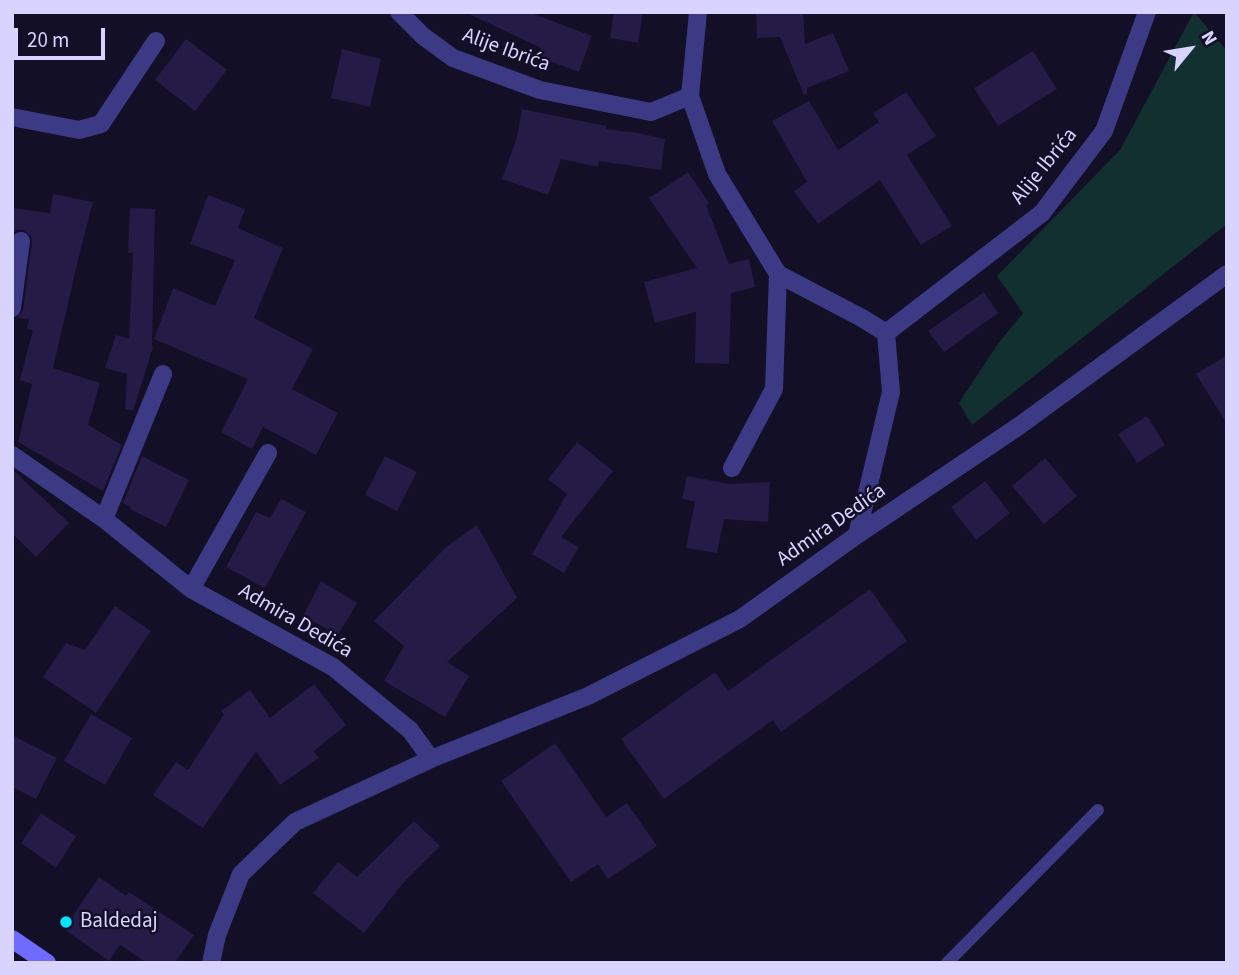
<!DOCTYPE html>
<meta charset="utf-8">
<style>
body{margin:0}
#map{position:relative;width:1239px;height:975px;overflow:hidden;background:#130f26;font-family:"Source Sans 3",sans-serif}
canvas{display:block}
.frame{position:absolute;inset:0;border:14px solid #d9d4ff;pointer-events:none}
.north{position:absolute;left:1155px;top:14px;width:70px;height:70px;-webkit-text-stroke:5px #130f26;paint-order:stroke;rotate:60deg;font-size:19px;font-weight:700;line-height:28px;text-align:center;color:#d9d4ff}
.north::after{content:'';display:block;margin:auto;width:24px;height:32px;background:#d9d4ff;clip-path:polygon(50% 0,100% 100%,50% 72%,0 100%)}
.scale{position:absolute;left:14px;top:28px;width:91px;height:32px;box-sizing:border-box;border:4px solid #d9d4ff;border-top:0;padding-left:9px;font-size:21px;line-height:24px;white-space:nowrap;color:#d9d4ff;-webkit-text-stroke:5px #130f26;paint-order:stroke}
</style>
<div id="map">
<canvas width="1239" height="975"></canvas>
<div class="frame"></div>
<div class="north">N</div>
<div class="scale">20 m</div>
</div>
<script>
const g = document.querySelector('canvas').getContext('2d');
g.lineJoin = 'round';
function fill(path, color) {
  g.fillStyle = color;
  g.fill(path, 'evenodd');
}
function toPath(rows) {
  const path = new Path2D();
  for (const r of rows) {
    path.moveTo(r[0], r[1]);
    for (let i = 2; i < r.length; i += 2) path.lineTo(r[i], r[i + 1]);
  }
  return path;
}
function strokePath(path, color, width, dash) {
  g.strokeStyle = color;
  g.lineWidth = width;
  g.lineCap = dash ? 'butt' : 'round';
  g.setLineDash(dash || []);
  g.stroke(path);
}
function write(font, color, halo, rows, align = 'center') {
  g.font = font + ' "Source Sans 3",sans-serif';
  g.lineWidth = 5;
  g.setLineDash([]);
  g.textBaseline = 'middle';
  g.strokeStyle = halo;
  g.fillStyle = color;
  for (const [text, x, y, turn = 0] of rows) {
    g.save();
    g.translate(x, y);
    g.rotate((+turn || 0) * Math.PI / 180);
    g.textAlign = isNaN(turn) ? turn : align;
    if (halo) g.strokeText(text, 0, 0);
    g.fillText(text, 0, 0);
    g.restore();
  }
}
fill(toPath([
 [1194,12,1227,51,1227,224,972,425,959,403,997,345,1023,313,997,276,1120,150]
]), '#12302f');
fill(toPath([
 [465,12,528,12,592,36,579,72,538,57,541,48],
 [614,12,643,12,638,43,610,38],
 [756,12,803,12,805,44,833,33,849,71,807,88,807,94,804,95,780,37,757,38],
 [186,39,227,70,195,111,155,80],
 [342,49,381,59,370,107,331,98],
 [1033,51,1057,89,998,126,974,88],
 [906,92,936,136,907,155,952,226,921,245,880,180,818,224,794,191,807,182,772,121,809,101,838,150,879,122,873,113],
 [522,109,606,126,606,129,638,133,665,139,661,170,599,161,598,167,561,159,548,195,502,179,517,137],
 [688,172,709,203,706,205,729,264,749,259,755,287,731,293,729,364,695,363,696,312,655,323,644,282,697,268,649,198],
 [53,194,93,202,81,248,53,368,100,383,88,425,122,445,103,491,18,442,32,384,20,380,33,330,27,329,29,319,17,318,21,314,23,310,32,242,31,236,23,230,17,230,12,234,12,208,50,213],
 [208,195,245,209,238,228,283,248,254,318,313,349,292,389,338,413,316,455,263,427,252,449,221,432,248,379,154,339,173,288,215,306,235,260,190,244],
 [130,208,155,209,152,346,153,347,133,411,125,409,127,374,105,368,116,335,129,339,133,253,128,253],
 [984,292,998,313,944,352,928,331],
 [1227,355,1227,424,1196,374],
 [1147,416,1165,445,1137,463,1118,434],
 [577,442,613,471,561,537,579,547,564,573,532,554,567,494,548,479],
 [142,456,189,480,166,527,130,509,131,507,123,503],
 [385,456,417,472,397,511,365,495],
 [1045,458,1077,496,1044,524,1012,486],
 [12,469,69,523,36,557,12,533],
 [687,476,730,484,770,482,768,522,724,519,717,553,686,548,695,501,682,499],
 [985,481,1010,513,976,540,951,507],
 [281,499,306,512,265,588,226,567,256,512,270,518],
 [477,525,517,598,447,662,469,676,445,717,384,681,404,646,374,621,446,547],
 [321,581,357,603,338,635,303,616],
 [870,589,907,641,781,732,773,720,664,799,621,739,715,672,728,691],
 [115,606,151,631,96,713,43,677,66,643,85,650],
 [314,684,346,725,314,751,319,758,280,785,256,751,203,828,153,795,176,762,188,770,224,714,221,711,250,690,270,718],
 [91,714,132,738,105,785,64,761],
 [12,735,57,758,36,799,12,787],
 [555,743,606,817,627,803,657,846,608,879,598,864,571,882,501,781],
 [41,813,76,836,56,868,21,843],
 [414,821,440,846,403,883,364,933,313,893,338,862,357,877],
 [99,877,126,896,129,892,194,935,175,963,147,963,120,945,109,961,64,929]
]), '#241b47');
strokePath(toPath([
 [947,963,1098,810]
]), '#3d3a85', 12);
strokePath(toPath([
 [399,12,423,36,453,58,540,90,651,112,690,96],
 [698,12,690,96,717,174,778,274,862,318,886,333,891,392,857,535],
 [12,117,79,130,101,124,156,41],
 [12,308,21,241],
 [886,333,1042,213,1104,131,1147,12],
 [12,455,104,519,191,589,333,667,410,730,431,759],
 [732,468,774,389,778,274],
 [104,519,163,374],
 [191,589,268,453],
 [211,963,217,935,241,874,295,822,431,759,588,696,740,619,857,535,1019,426,1227,274]
]), '#3d3a85', 18);
strokePath(toPath([
 [12,939,47,963]
]), '#6f6bff', 18);
for (const [x, y, r, color] of [
 [66,922,7,"#00e5ff"]
]) {
  const dot = new Path2D();
  dot.arc(x, y, r, 0, 2 * Math.PI);
  g.fillStyle = color;
  g.fill(dot);
  strokePath(dot, '#130f26', 2.5);
}
write('21px', '#d9d4ff', '#130f26', [
 ["Alije Ibrića",506,51,20],
 ["Alije Ibrića",1045,167,-51],
 ["Admira Dedića",832,526,-35],
 ["Admira Dedića",295,622,30]
]);
write('21px', '#d9d4ff', '#130f26', [
 ["Baldedaj",80,922]
], 'left');
</script>
